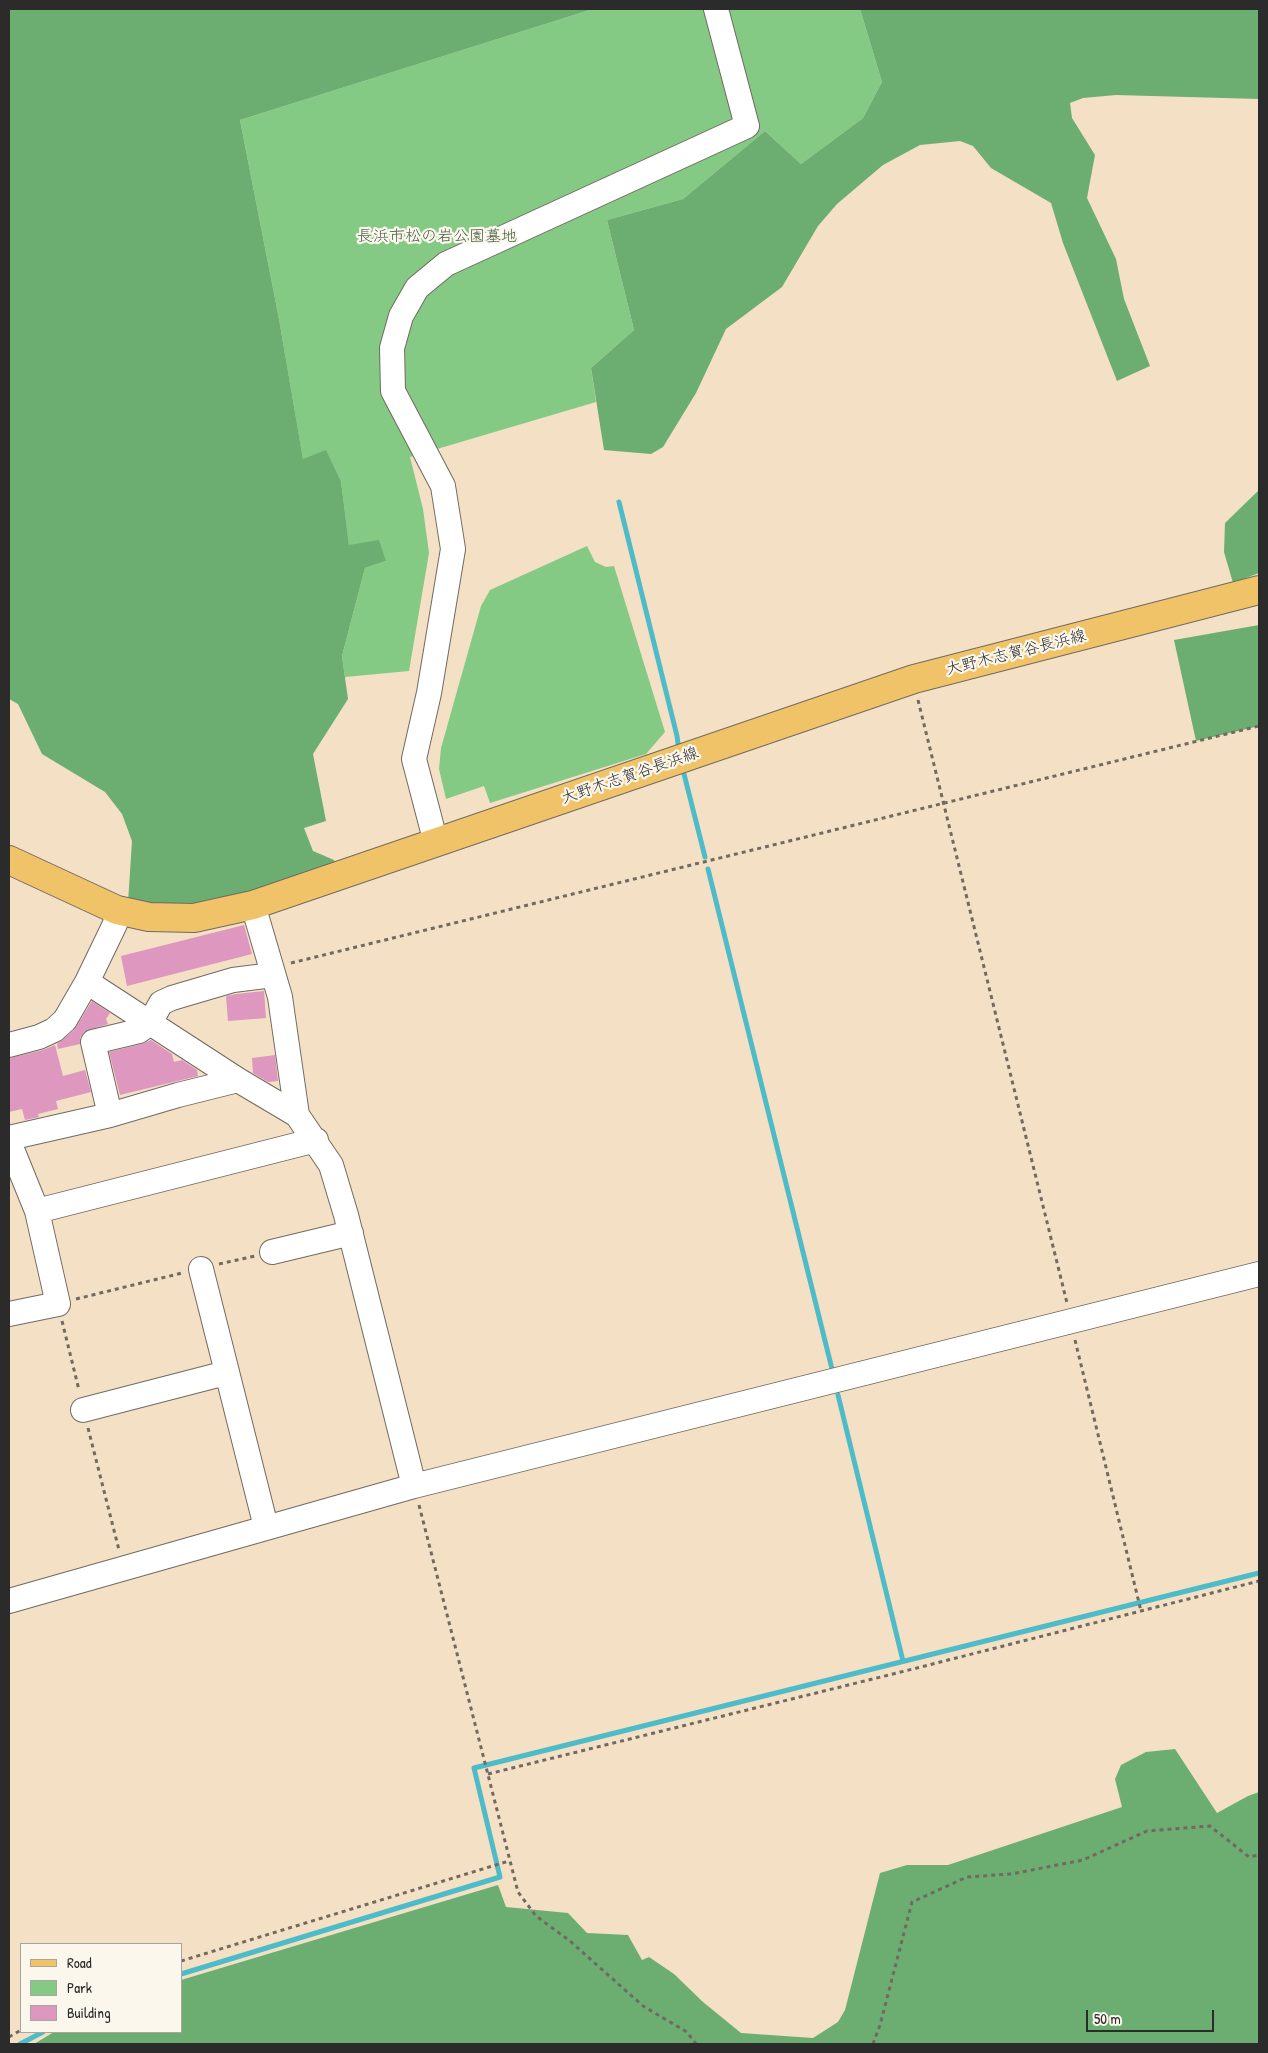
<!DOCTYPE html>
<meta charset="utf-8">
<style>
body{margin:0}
#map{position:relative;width:1268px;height:2053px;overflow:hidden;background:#f3e0c5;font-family:"Patrick Hand",sans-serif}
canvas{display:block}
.frame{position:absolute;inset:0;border:10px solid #2b2b2b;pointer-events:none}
.legend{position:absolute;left:20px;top:1943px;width:162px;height:90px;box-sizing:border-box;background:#fbf7ec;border:1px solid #a8a59f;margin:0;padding:6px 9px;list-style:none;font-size:15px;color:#2b2b2b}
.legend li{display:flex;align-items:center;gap:10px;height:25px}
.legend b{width:25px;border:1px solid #a8a59f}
.scale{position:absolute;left:1086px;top:2010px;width:128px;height:22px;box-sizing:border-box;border:2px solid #2b2b2b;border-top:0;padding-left:6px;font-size:15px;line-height:18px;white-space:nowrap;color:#2b2b2b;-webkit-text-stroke:4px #fbf7ec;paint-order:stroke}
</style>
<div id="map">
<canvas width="1268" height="2053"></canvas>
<div class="frame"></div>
<ul class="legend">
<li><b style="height:6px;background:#f0c369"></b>Road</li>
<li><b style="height:14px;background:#85ca84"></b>Park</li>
<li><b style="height:14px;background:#de97bf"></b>Building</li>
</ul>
<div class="scale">50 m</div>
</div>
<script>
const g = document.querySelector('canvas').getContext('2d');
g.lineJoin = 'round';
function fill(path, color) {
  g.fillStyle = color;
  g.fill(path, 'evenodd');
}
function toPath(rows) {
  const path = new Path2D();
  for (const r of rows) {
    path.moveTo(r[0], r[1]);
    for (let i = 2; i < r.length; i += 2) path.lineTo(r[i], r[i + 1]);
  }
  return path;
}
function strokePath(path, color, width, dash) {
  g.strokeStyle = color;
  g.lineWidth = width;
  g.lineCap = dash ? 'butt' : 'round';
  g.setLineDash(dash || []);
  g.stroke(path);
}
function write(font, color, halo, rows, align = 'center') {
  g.font = font + ' "Patrick Hand","Klee One",sans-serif';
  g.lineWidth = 4.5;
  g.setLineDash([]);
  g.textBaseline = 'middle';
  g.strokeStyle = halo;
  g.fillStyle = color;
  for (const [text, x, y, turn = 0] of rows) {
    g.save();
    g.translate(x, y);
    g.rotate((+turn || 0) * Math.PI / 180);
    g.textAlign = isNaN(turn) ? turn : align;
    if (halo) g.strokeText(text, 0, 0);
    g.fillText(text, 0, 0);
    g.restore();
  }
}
fill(toPath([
 [593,9,860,9,882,82,863,118,801,164,765,131,683,199,607,220,634,330,591,368,596,402,410,457,423,509,429,553,409,671,345,677,342,656,365,568,386,561,349,546,341,481,326,451,303,460,279,319,240,120],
 [587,546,595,562,606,567,614,566,665,732,646,754,490,803,484,786,446,799,439,769,441,748,481,606,490,590]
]), '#85ca84');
fill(toPath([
 [9,9,593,9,240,120,279,319,303,459,326,450,341,481,349,545,379,540,386,561,365,568,342,656,348,699,313,754,326,821,304,828,313,851,334,860,335,866,330,872,206,903,128,903,132,841,122,814,105,792,42,754,18,704,9,699],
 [860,9,1259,9,1259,99,1116,95,1083,98,1070,103,1072,118,1095,155,1087,198,1116,259,1124,299,1150,366,1117,381,1063,243,1051,203,991,168,973,146,960,141,920,145,883,165,837,204,818,226,782,287,726,329,696,393,663,447,651,454,604,450,591,368,634,330,607,220,683,199,765,131,801,164,863,118,882,82],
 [1259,490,1259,573,1233,583,1224,552,1225,523],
 [1259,625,1259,726,1196,741,1174,640],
 [1175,1749,1217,1813,1248,1796,1259,1792,1259,2044,34,2044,54,2032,181,2032,181,1980,498,1885,506,1907,568,1913,587,1933,628,1935,642,1960,649,1957,674,1974,703,2002,741,2033,813,2038,838,2022,845,2010,880,1873,907,1865,948,1865,1122,1807,1115,1779,1121,1765,1146,1752]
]), '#6cae72');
strokePath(toPath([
 [619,502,677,736,679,751],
 [684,774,705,857],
 [708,869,832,1369],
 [838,1395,903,1661],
 [181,1974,500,1877,474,1768,1259,1573],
 [20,2044,43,2032]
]), '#4ebbc8', 5);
fill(toPath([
 [244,925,252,954,127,986,121,956],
 [264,991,266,1018,228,1021,226,996,236,994],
 [92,1001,110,1013,106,1019,108,1024,84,1032,80,1038,80,1044,58,1049,57,1044,74,1030],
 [151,1040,172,1054,174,1062,182,1060,197,1070,198,1076,120,1095,109,1052,142,1044],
 [55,1045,63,1076,85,1070,91,1092,56,1101,58,1109,38,1114,39,1117,25,1120,22,1109,9,1112,9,1058,43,1050],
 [275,1055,278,1081,268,1082,253,1073,252,1058]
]), '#de97bf');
const minor = toPath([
 [436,843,414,759,429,693,453,549,443,486,393,391,392,348,401,316,417,288,446,264,747,126,716,9],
 [253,905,280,997,297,1115],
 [117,910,115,924,87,982,238,1080,297,1115,331,1165,346,1215,414,1486],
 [9,1045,39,1037,54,1030,65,1020,87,982],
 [110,1115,93,1042,139,1031,150,1023,161,1003,172,998,233,980,273,975],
 [9,1138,110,1115,178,1095,238,1080],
 [9,1142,37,1211,58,1304,9,1314],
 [37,1211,316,1140],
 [272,1252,351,1233],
 [201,1269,266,1527],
 [83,1410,226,1373],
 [9,1601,414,1486,1259,1274]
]);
const major = toPath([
 [9,860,117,910,149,917,194,918,253,905,914,679,1259,590]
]);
strokePath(minor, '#716a61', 26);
strokePath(major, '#716a61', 30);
strokePath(toPath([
 [918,700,1067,1303],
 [291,963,1259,726],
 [219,1264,255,1256],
 [76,1299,182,1273],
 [62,1321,79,1390],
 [1075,1340,1141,1611],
 [88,1428,119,1550],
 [419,1505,518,1892,536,1916,570,1941,643,2006,687,2032,696,2044],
 [488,1774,905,1671,1259,1581],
 [181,1961,509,1861],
 [9,2037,21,2030],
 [873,2044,880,2025,912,1902,967,1877,1011,1874,1083,1860,1147,1831,1210,1826,1249,1857,1259,1855]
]), '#716a61', 3, [4, 4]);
strokePath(minor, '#fff', 24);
strokePath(major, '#f0c369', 28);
write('16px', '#465b46', '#fbf7ec', [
 ["長浜市松の岩公園墓地",437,237]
]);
write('16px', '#2b2b2b', '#fbf7ec', [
 ["大野木志賀谷長浜線",1016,653,-14],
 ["大野木志賀谷長浜線",630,776,-19]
]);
</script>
